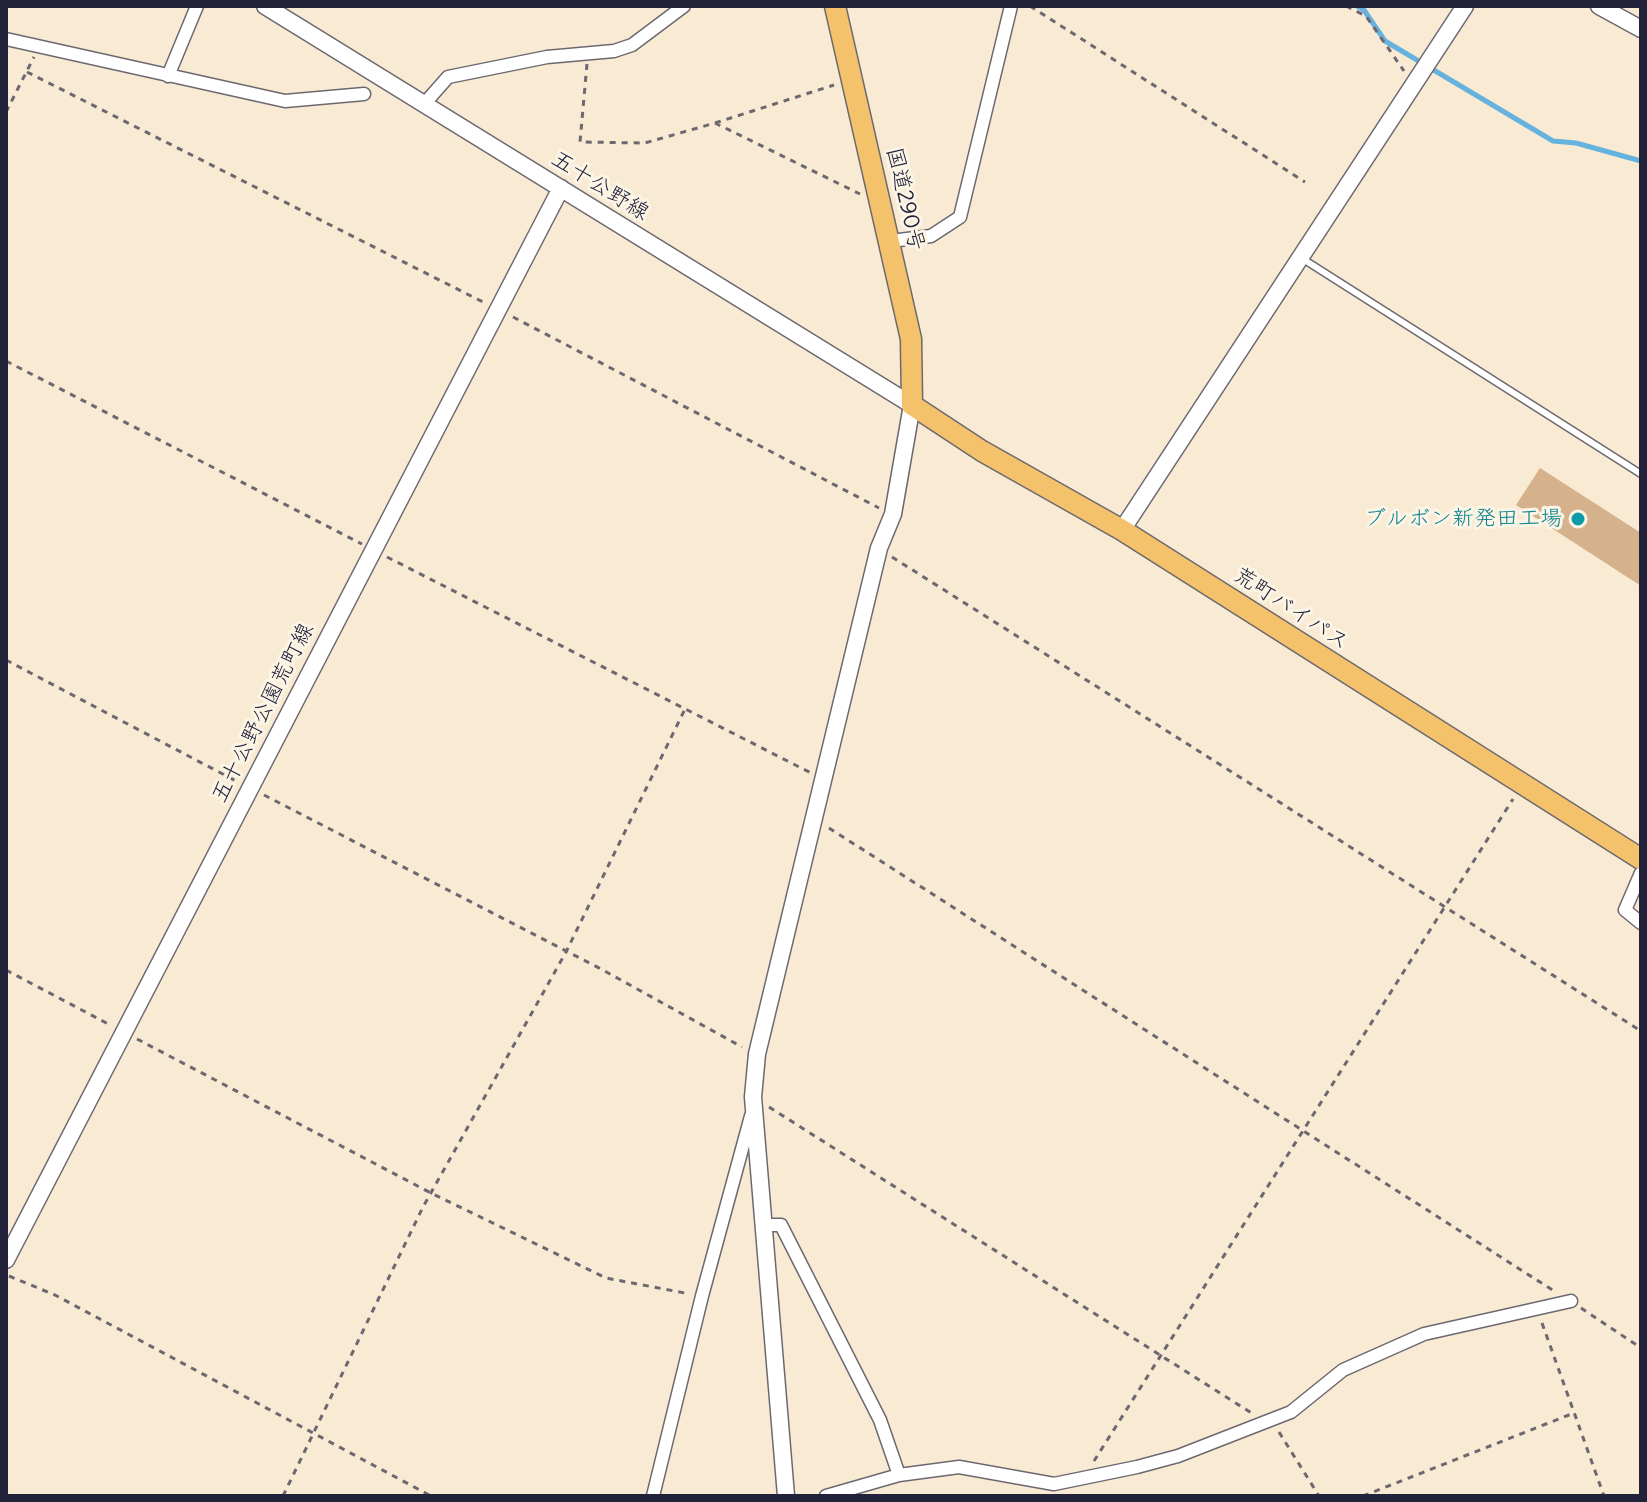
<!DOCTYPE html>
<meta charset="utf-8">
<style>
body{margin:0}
#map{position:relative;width:1647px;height:1502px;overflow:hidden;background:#f8ead3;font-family:Delius,sans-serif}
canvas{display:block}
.frame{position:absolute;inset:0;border:8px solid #22223b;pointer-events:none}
</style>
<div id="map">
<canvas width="1647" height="1502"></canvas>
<div class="frame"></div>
</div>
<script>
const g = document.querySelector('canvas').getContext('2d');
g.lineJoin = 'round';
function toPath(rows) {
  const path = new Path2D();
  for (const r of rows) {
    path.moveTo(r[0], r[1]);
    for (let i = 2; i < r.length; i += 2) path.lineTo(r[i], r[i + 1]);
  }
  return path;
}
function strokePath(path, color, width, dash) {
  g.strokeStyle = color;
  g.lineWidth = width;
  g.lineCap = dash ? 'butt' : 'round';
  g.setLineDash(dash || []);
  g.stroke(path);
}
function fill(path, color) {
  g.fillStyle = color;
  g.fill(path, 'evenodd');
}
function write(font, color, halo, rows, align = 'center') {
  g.font = font + ' Delius,"Klee One",sans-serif';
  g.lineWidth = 6;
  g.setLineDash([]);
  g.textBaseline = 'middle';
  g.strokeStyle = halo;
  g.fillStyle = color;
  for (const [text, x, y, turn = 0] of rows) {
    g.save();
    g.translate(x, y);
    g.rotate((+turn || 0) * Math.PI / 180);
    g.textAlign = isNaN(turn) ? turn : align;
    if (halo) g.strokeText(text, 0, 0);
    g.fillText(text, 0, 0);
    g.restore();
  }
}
strokePath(toPath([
 [1357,6,1364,10,1385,41,1553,141,1576,143,1641,161]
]), '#66b2df', 5);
fill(toPath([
 [1540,468,1641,533,1641,586,1516,505]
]), '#d5b28c');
const service = toPath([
 [1303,259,1641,474]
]);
const minor = toPath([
 [6,39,285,101,364,94],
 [168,76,197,6],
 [425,103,448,77,547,57,614,51,632,45,684,6],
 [891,241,931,236,960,217,1011,6],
 [1641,873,1625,910,1641,923],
 [763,1225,781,1225,880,1420,899,1475],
 [653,1496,702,1296,751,1116],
 [826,1496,899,1475,959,1467,1054,1484,1137,1467,1178,1456,1291,1412,1343,1370,1424,1334,1571,1301]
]);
const tertiary = toPath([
 [265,6,912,405,893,514,879,548,757,1054,753,1097,786,1496],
 [1599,6,1641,29],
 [1122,530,1465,6],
 [6,1260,561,188]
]);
const trunk = toPath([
 [835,6,911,339,912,405,982,451,1122,530,1641,859]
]);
strokePath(service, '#6d6870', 9);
strokePath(minor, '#6d6870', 15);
strokePath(tertiary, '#6d6870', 19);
strokePath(trunk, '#6d6870', 23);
strokePath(toPath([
 [1030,6,1305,182],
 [1346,6,1366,16,1404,71],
 [587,64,580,142,645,143,715,123,860,194],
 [27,72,485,303],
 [6,112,34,57],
 [715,123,834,85],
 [513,317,879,508],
 [6,361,362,544],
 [387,557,811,773],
 [892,557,1641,1031],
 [6,660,236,781],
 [264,795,601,969,742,1047],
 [829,828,1554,1291],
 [6,970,112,1026],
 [137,1039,431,1193,606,1278,690,1294],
 [769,1107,1253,1414],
 [9,1276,55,1295,431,1496],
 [1581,1308,1641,1348],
 [1542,1323,1604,1496],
 [1279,1432,1319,1496],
 [1094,1461,1513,799],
 [283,1496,423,1207,566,952,686,707],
 [1363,1496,1574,1413]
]), '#6d6870', 3, [6, 6]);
strokePath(service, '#fff', 6);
strokePath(minor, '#fff', 12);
strokePath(tertiary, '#fff', 16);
strokePath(trunk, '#f3c26a', 20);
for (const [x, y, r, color] of [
 [1578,519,8,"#0f9aa8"]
]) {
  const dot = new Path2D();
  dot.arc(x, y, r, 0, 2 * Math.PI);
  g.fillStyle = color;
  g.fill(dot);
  strokePath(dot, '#fcf5e5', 3);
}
write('22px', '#22223b', '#fcf5e5', [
 ["五十公野線",600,186,32],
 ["国道290号",905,199,77],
 ["荒町バイパス",1291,609,33],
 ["五十公野公園荒町線",263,713,-63]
]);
write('22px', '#0d838f', '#fcf5e5', [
 ["ブルボン新発田工場",1562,519]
], 'right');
</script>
